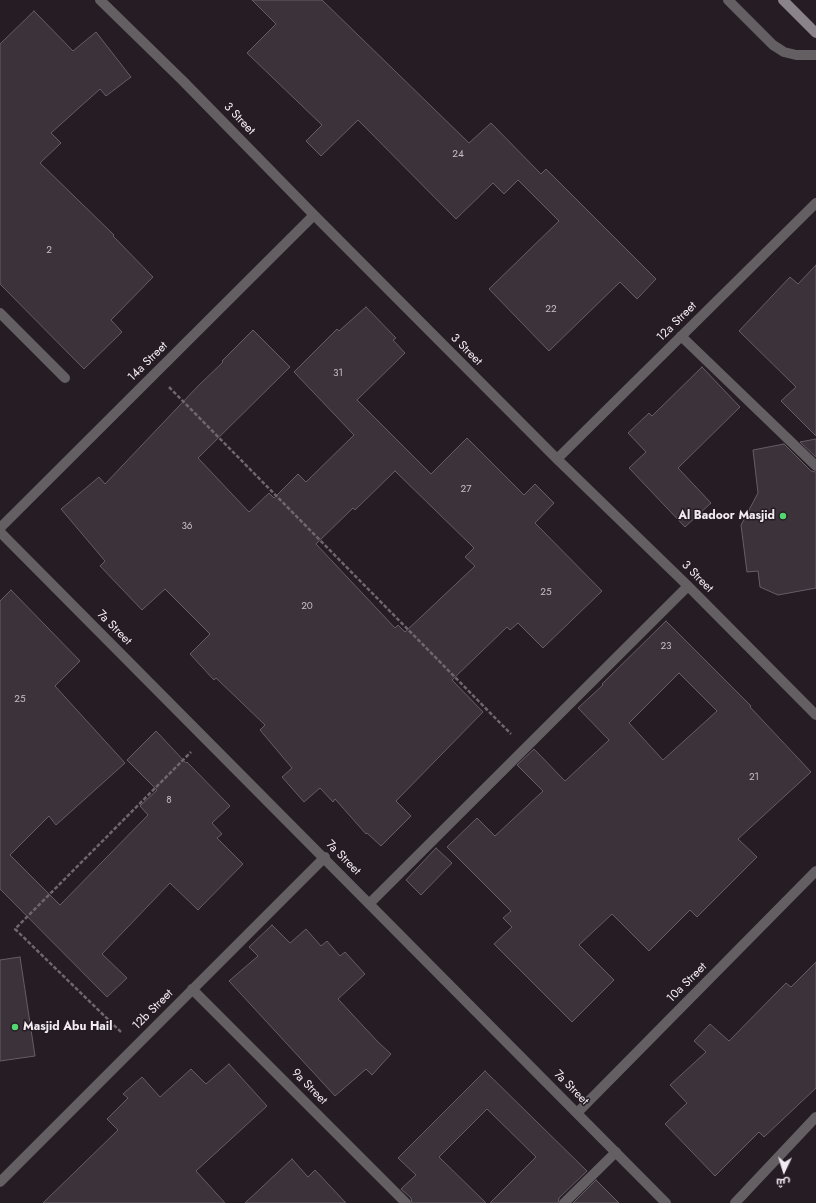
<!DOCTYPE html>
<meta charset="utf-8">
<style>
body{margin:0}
#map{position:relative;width:816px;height:1203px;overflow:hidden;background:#251c24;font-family:Jost,Cairo,sans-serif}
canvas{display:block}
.north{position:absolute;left:764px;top:1151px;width:40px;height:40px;-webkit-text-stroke:3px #251c24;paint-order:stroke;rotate:184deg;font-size:11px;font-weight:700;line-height:16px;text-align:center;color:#f2ecf2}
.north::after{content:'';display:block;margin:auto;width:14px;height:18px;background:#f2ecf2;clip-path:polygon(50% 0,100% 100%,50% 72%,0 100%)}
</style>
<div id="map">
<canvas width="816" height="1203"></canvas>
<div class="north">ش</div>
</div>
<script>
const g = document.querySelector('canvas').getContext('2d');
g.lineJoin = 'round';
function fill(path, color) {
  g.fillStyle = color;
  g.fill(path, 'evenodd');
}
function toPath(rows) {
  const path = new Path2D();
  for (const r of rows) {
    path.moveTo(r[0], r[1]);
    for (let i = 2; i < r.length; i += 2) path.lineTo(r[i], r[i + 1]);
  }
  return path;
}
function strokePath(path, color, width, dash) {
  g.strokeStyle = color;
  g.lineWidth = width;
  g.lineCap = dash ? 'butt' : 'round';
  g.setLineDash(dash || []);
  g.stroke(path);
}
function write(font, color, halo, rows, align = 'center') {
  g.font = font + ' Jost,sans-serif';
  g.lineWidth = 3;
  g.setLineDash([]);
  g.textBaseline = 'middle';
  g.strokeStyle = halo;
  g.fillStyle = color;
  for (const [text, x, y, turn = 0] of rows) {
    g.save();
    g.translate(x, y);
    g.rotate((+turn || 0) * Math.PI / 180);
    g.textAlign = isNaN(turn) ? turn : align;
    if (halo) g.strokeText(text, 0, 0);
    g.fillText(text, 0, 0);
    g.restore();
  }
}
const building = toPath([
 [252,0,322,0,469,143,491,123,541,174,546,169,656,279,637,299,620,282,549,351,489,289,559,221,518,180,504,194,493,183,456,219,358,120,321,156,306,141,322,125,247,53,276,24,252,0],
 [34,11,73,51,96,32,131,77,106,96,100,89,51,133,61,143,40,163,114,235,113,236,153,277,111,320,122,332,84,369,0,284,0,44,34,11],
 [816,265,816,436,781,401,796,387,739,331,790,277,798,284,816,265],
 [366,307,396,338,393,340,405,353,357,400,431,474,467,438,524,495,535,484,554,503,535,523,602,591,543,648,518,623,510,630,507,627,452,680,483,712,396,801,411,816,381,846,367,833,366,834,335,799,333,802,320,788,304,802,282,777,292,768,260,730,265,725,216,678,214,680,190,654,210,634,165,589,142,610,100,566,105,561,61,509,99,477,105,484,198,386,223,362,222,361,253,330,290,367,198,458,249,512,269,493,274,498,298,474,306,482,354,435,294,372,337,329,339,331,366,307],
 [395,471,474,548,465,557,475,566,405,632,398,625,395,628,316,544,353,508,355,510,395,471],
 [702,367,740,407,678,468,711,503,685,527,629,468,646,452,628,433,649,413,652,416,702,367],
 [816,439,816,457,800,442,816,439],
 [784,444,811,471,816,472,816,588,778,595,760,587,758,571,747,572,741,525,758,493,753,450,784,444],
 [11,590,80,661,55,686,125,763,56,825,49,816,10,855,60,905,148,815,140,806,157,790,127,760,156,731,186,763,187,762,230,806,212,823,222,834,217,838,243,864,198,910,170,883,102,954,127,978,107,997,0,889,0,601,11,590],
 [666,621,751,706,750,707,811,772,738,839,757,857,697,917,690,910,649,951,612,914,579,945,614,980,572,1022,494,944,512,927,503,918,511,911,447,847,477,818,495,836,543,791,517,765,534,749,565,781,609,740,578,708,603,685,602,684,666,621],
 [679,673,717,711,663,760,629,723,679,673],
 [436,848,452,863,421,895,406,880,436,848],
 [272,925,290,943,306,929,321,946,327,941,340,956,345,952,365,974,338,999,378,1042,391,1054,372,1075,366,1069,335,1096,229,981,258,956,249,947,272,925],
 [20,957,35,1056,0,1061,0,960,20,957],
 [816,962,816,1088,764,1137,759,1132,715,1176,665,1124,687,1103,670,1085,706,1052,694,1041,710,1024,729,1041,786,983,791,987,816,962],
 [229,1064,267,1106,196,1171,225,1203,43,1203,118,1130,107,1119,128,1098,123,1094,142,1077,160,1097,191,1069,206,1084,229,1064],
 [485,1071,587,1171,559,1198,558,1203,490,1203,536,1157,487,1109,439,1157,486,1203,412,1203,411,1198,401,1189,416,1175,398,1158,485,1071],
 [292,1159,308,1177,315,1170,346,1203,245,1203,292,1159],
 [596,1180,619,1203,573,1203,596,1180]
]);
fill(building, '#3b323a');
strokePath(building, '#685d67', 1);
strokePath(toPath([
 [169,387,511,734],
 [121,1032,15,929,191,752]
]), '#6f676e', 2.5, [4, 2]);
strokePath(toPath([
 [728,0,773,45,784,52,796,55,816,55],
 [0,313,65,378],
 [564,1203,616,1152]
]), '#635f63', 10);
strokePath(toPath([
 [100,0,183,81,314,215,557,459,688,586,816,715],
 [681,336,816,466],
 [557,459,816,203],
 [0,528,314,215],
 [0,532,666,1203],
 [370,903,688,586],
 [192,989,406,1203],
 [577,1113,816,871],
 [0,1182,325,857],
 [735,1203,816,1117]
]), '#635f63', 10);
strokePath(toPath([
 [783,0,816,33]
]), '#8a8389', 10);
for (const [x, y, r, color] of [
 [783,516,4,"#53d672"],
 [15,1027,4,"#53d672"]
]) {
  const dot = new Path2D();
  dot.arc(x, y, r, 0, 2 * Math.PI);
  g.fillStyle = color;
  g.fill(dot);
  strokePath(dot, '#251c24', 1.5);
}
write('10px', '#c4bec4', null, [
 ["24",458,155],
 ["2",49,251],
 ["22",551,310],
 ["31",338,374],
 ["27",466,490],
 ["36",187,527],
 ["25",546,593],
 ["20",307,607],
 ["23",666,647],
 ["25",20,700],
 ["21",754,778],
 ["8",169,801]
]);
write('12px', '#f2ecf2', '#251c24', [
 ["3 Street",239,119,46],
 ["12a Street",677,322,-45],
 ["3 Street",466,350,45],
 ["14a Street",148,362,-45],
 ["3 Street",697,577,45],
 ["7a Street",114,628,45],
 ["7a Street",343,858,45],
 ["10a Street",687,983,-45],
 ["12b Street",153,1010,-45],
 ["9a Street",309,1087,45],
 ["7a Street",571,1088,45]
]);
write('bold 12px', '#f2ecf2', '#251c24', [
 ["Al Badoor Masjid",775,516],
 ["Masjid Abu Hail",23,1027,"left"]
], 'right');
</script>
